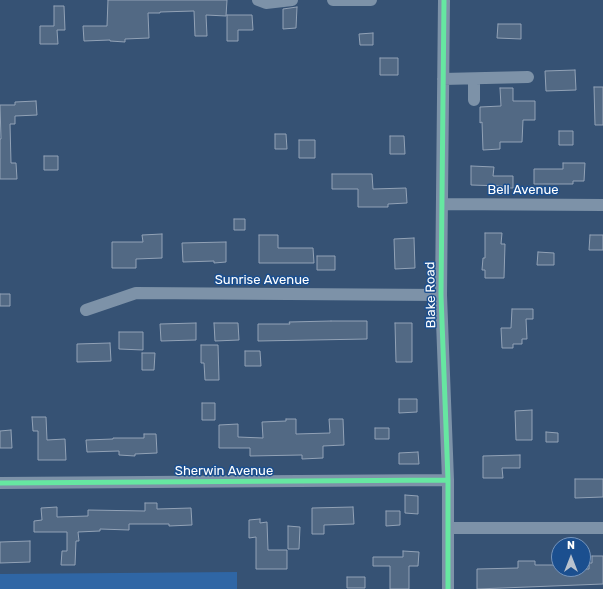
<!DOCTYPE html>
<style>
body{margin:0}
#map{position:relative;width:603px;height:589px;overflow:hidden;background:#365274;font-family:Rubik,sans-serif}
canvas{display:block}
.north{position:absolute;left:551px;top:537px;width:40px;height:40px;box-sizing:border-box;background:#1b4f8f;border:1px solid #7695bc;border-radius:50%;rotate:0deg;font-size:11px;font-weight:700;line-height:16px;text-align:center;color:#fff}
.north::after{content:'';display:block;margin:auto;width:14px;height:18px;background:#b9c2ce;clip-path:polygon(50% 0,100% 100%,50% 72%,0 100%)}
</style>
<div id="map">
<canvas width="603" height="589"></canvas>
<div class="north">N</div>
</div>
<script>
const g = document.querySelector('canvas').getContext('2d');
g.lineJoin = 'round';
function fill(path, color) {
  g.fillStyle = color;
  g.fill(path, 'evenodd');
}
function toPath(rows) {
  const path = new Path2D();
  for (const r of rows) {
    path.moveTo(r[0], r[1]);
    for (let i = 2; i < r.length; i += 2) path.lineTo(r[i], r[i + 1]);
  }
  return path;
}
function strokePath(path, color, width, dash) {
  g.strokeStyle = color;
  g.lineWidth = width;
  g.lineCap = dash ? 'butt' : 'round';
  g.setLineDash(dash || []);
  g.stroke(path);
}
function write(font, color, halo, rows, align = 'center') {
  g.font = font + ' Rubik,sans-serif';
  g.lineWidth = 3;
  g.setLineDash([]);
  g.textBaseline = 'middle';
  g.strokeStyle = halo;
  g.fillStyle = color;
  for (const [text, x, y, turn = 0] of rows) {
    g.save();
    g.translate(x, y);
    g.rotate((+turn || 0) * Math.PI / 180);
    g.textAlign = isNaN(turn) ? turn : align;
    if (halo) g.strokeText(text, 0, 0);
    g.fillText(text, 0, 0);
    g.restore();
  }
}
fill(toPath([
 [237,572,237,589,0,589,0,574]
]), '#2f66a5');
const building = toPath([
 [108,0,227,0,226,16,206,15,207,36,195,36,194,11,160,12,160,13,148,13,149,38,125,39,125,42,110,41,110,40,84,41,83,26,107,26,108,0],
 [54,6,64,6,65,30,57,30,58,44,40,44,40,26,54,26,54,6],
 [297,7,296,28,283,29,283,9,297,7],
 [227,15,252,15,253,30,238,30,238,41,227,41,227,15],
 [498,24,521,24,521,39,497,38,498,24],
 [373,33,373,45,360,45,359,34,373,33],
 [380,58,398,58,398,75,380,75,380,58],
 [575,70,576,90,546,91,545,71,575,70],
 [594,87,603,87,603,125,595,125,594,87],
 [500,88,513,88,513,101,535,101,535,120,523,120,522,142,500,142,500,149,483,150,482,122,480,123,480,107,501,106,500,88],
 [36,101,37,115,15,116,15,124,10,124,11,163,16,163,17,179,0,179,0,139,1,139,0,105,15,105,15,102,36,101],
 [559,131,573,131,573,145,559,145,559,131],
 [275,134,286,134,287,149,275,149,275,134],
 [390,136,404,136,405,154,390,154,390,136],
 [299,140,315,140,315,158,299,158,299,140],
 [44,156,58,156,58,170,44,170,44,156],
 [563,163,585,163,584,181,573,181,573,184,534,184,534,169,563,169,563,163],
 [471,166,494,167,493,176,513,176,513,188,502,188,502,186,471,185,471,166],
 [332,174,372,174,373,189,406,188,407,203,388,204,388,207,358,207,358,189,332,189,332,174],
 [234,219,245,219,245,230,234,230,234,219],
 [485,233,502,233,501,244,505,244,504,278,485,278,485,270,482,270,483,258,485,258,485,233],
 [162,234,162,258,136,259,136,268,112,268,112,242,143,242,142,235,162,234],
 [259,235,278,235,278,248,313,248,314,263,259,263,259,235],
 [590,235,603,235,603,250,589,250,590,235],
 [414,238,415,268,395,269,394,239,414,238],
 [226,242,226,262,214,263,214,261,183,262,182,243,226,242],
 [538,252,554,253,554,265,537,265,538,252],
 [317,256,335,256,335,270,317,270,317,256],
 [0,294,10,294,10,306,0,306,0,294],
 [512,309,533,309,533,319,526,319,527,339,522,339,522,344,513,344,513,348,502,348,501,328,511,328,512,309],
 [331,321,367,321,367,339,258,341,258,324,290,324,289,322,331,321],
 [196,323,196,340,161,341,160,324,196,323],
 [214,323,238,323,239,340,215,341,214,323],
 [395,323,412,323,412,362,396,362,395,323],
 [119,332,143,332,143,350,119,349,119,332],
 [110,343,111,361,77,362,77,344,110,343],
 [201,345,218,345,219,380,205,380,204,363,201,363,201,345],
 [245,351,260,351,261,366,245,366,245,351],
 [142,353,155,353,154,370,142,370,142,353],
 [399,399,417,399,417,412,399,413,399,399],
 [202,403,215,403,215,420,202,420,202,403],
 [532,410,532,440,516,440,515,411,532,410],
 [32,417,46,417,47,440,65,439,66,460,38,460,38,431,33,431,32,417],
 [286,419,296,419,296,434,330,433,329,419,343,419,344,445,323,446,323,458,302,459,302,455,250,456,250,448,219,448,219,425,238,424,238,437,263,438,262,422,286,421,286,419],
 [375,428,389,428,389,439,375,439,375,428],
 [11,430,12,448,0,448,0,431,11,430],
 [546,432,558,433,558,442,546,442,546,432],
 [144,434,156,434,157,453,135,454,135,456,119,455,119,451,87,452,86,440,113,439,113,438,144,438,144,434],
 [418,452,419,464,399,464,399,453,418,452],
 [520,455,520,468,502,468,503,478,483,478,483,456,520,455],
 [575,479,603,479,603,497,575,498,575,479],
 [405,495,418,496,418,514,405,513,405,495],
 [145,503,157,503,157,509,191,508,192,525,169,526,169,524,129,524,129,530,100,529,100,531,78,532,79,541,76,541,75,565,61,565,62,551,67,551,67,532,34,532,34,521,42,520,41,508,57,507,57,517,88,516,88,510,145,511,145,503],
 [353,507,354,524,324,525,324,534,312,534,312,508,353,507],
 [386,511,400,511,400,525,386,526,386,511],
 [260,519,260,523,267,522,268,550,287,550,287,569,256,569,256,537,249,538,249,520,260,519],
 [288,526,300,527,299,549,288,549,288,526],
 [30,541,30,562,0,563,0,542,30,541],
 [403,551,419,552,418,566,409,566,409,589,390,589,390,566,373,566,373,557,403,557,403,551],
 [592,556,603,556,603,584,477,589,477,569,518,568,518,561,535,561,535,565,559,565,559,569,589,569,589,563,592,563,592,556],
 [347,577,365,577,365,588,347,588,347,577]
]);
fill(building, '#526984');
strokePath(building, '#92a2b6', 1);
strokePath(toPath([
 [258,0,266,3,292,0],
 [333,0,371,0],
 [444,0,441,295,448,480,448,589],
 [443,79,528,77],
 [474,100,474,79],
 [443,204,603,205],
 [86,310,136,293,441,295],
 [0,483,448,480],
 [448,528,603,528]
]), '#7d92a8', 12);
strokePath(toPath([
 [444,0,441,295,448,480,448,589],
 [0,483,448,480]
]), '#66e7a1', 5);
write('13px', '#fff', '#1b4f8f', [
 ["Bell Avenue",523,190],
 ["Sunrise Avenue",262,280],
 ["Blake Road",431,295,-91],
 ["Sherwin Avenue",224,471]
]);
</script>
